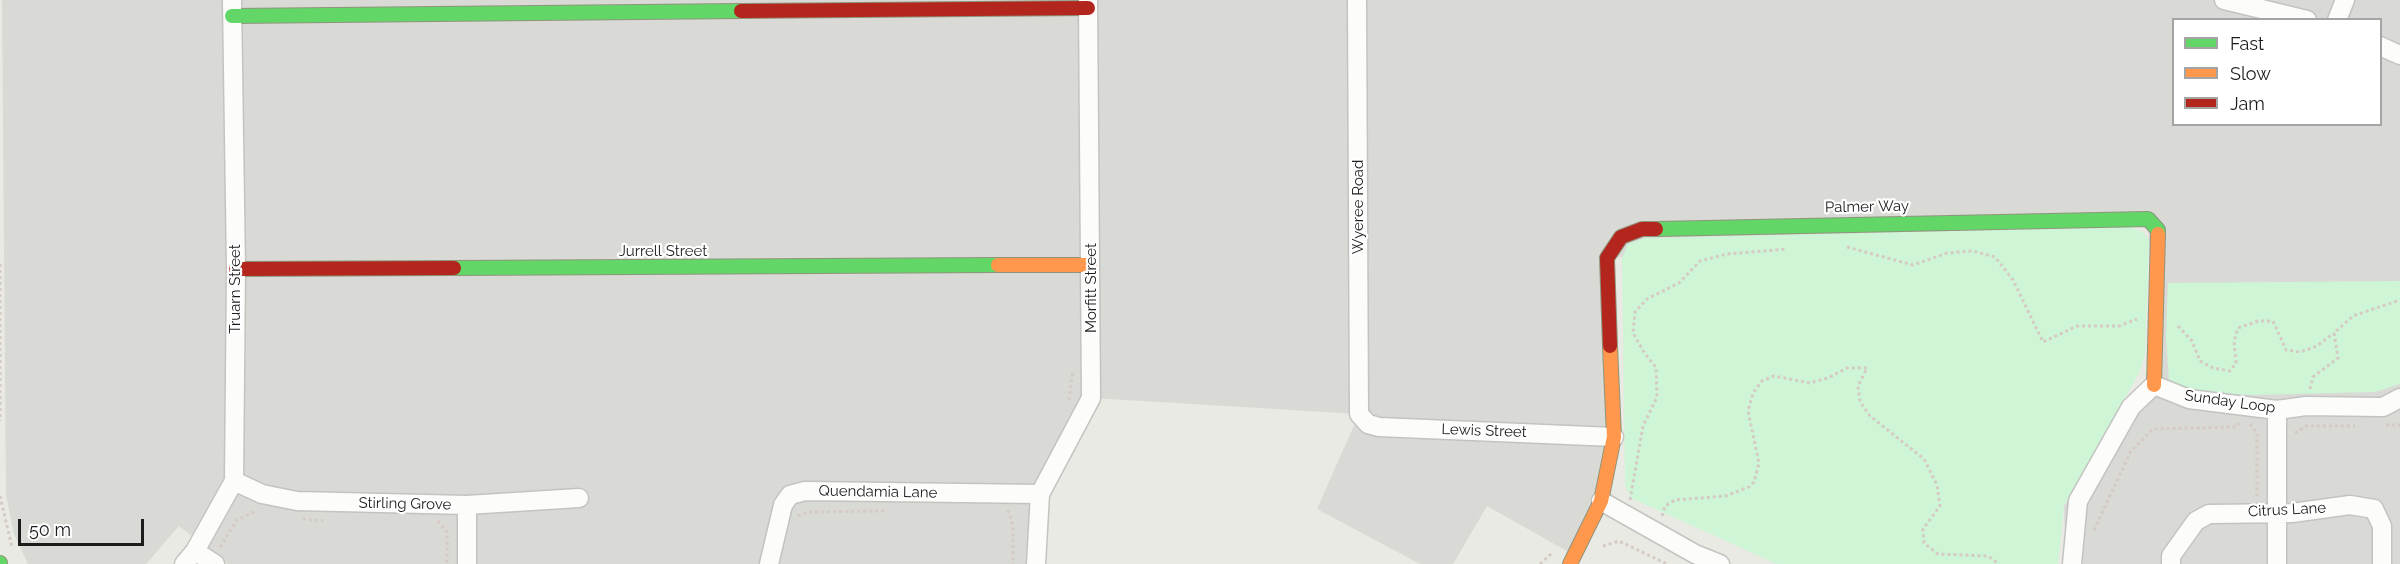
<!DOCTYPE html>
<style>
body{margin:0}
#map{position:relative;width:2400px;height:564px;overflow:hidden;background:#eaeae4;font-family:Raleway,sans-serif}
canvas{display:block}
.legend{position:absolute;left:2172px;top:18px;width:210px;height:108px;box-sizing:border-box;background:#fff;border:2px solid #a4a4a4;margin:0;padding:8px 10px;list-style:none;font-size:18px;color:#1c1c1c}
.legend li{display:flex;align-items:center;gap:12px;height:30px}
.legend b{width:30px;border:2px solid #a4a4a4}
.scale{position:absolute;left:18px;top:519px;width:126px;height:27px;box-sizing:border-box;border:3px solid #1c1c1c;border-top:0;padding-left:8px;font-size:18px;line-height:21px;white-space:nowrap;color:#1c1c1c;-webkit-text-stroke:4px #fff;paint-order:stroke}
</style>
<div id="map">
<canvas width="2400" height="564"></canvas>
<ul class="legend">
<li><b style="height:8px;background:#63d668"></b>Fast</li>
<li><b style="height:8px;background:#ff974d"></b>Slow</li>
<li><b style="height:8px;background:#b3261e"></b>Jam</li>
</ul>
<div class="scale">50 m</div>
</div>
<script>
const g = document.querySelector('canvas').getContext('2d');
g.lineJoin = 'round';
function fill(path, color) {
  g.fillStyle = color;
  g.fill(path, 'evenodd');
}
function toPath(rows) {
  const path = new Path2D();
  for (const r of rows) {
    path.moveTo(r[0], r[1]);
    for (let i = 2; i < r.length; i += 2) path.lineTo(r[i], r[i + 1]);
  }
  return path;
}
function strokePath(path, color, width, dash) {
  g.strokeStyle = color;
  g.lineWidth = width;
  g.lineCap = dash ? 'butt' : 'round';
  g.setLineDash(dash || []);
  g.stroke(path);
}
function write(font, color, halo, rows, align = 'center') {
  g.font = font + ' Raleway,sans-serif';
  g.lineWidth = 4.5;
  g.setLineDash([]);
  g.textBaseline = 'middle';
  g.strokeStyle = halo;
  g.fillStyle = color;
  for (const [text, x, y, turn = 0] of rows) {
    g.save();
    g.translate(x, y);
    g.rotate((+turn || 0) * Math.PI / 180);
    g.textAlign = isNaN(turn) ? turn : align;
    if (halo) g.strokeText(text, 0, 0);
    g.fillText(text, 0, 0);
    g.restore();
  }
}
fill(toPath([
 [2,0,2400,0,2400,564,2066,564,2064,506,2154,385,2148,219,1607,258,1614,437,1574,555,1487,506,1453,564,1420,564,1317,509,1359,414,1092,398,1040,494,1036,564,228,564,179,526,146,564,28,564,14,534,6,495],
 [2174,20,2380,20,2380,124,2174,124]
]), '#d9d9d5');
fill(toPath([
 [2131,227,2144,233,2149,241,2145,355,2139,373,2064,506,2058,564,1777,564,1631,498,1625,485,1622,258,1628,244,1645,238],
 [2400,281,2400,384,2375,392,2254,395,2198,393,2169,382,2166,336,2168,283]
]), '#cef5d6');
const street = toPath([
 [1357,0,1359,414,1368,424,1379,427,1614,437],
 [2224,0,2307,20],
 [2337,20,2345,0],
 [2380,46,2400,55],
 [2277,410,2277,564],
 [234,481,262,494,297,501,467,505,579,498],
 [1601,501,1695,554,1720,564],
 [467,505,467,564],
 [195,551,215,564],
 [184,564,195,551,234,481,236,269,232,0],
 [769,564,783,505,790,495,805,491,1040,494],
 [1036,564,1040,494,1091,398,1088,0],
 [2072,564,2078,501,2131,407,2154,385,2189,399,2277,410,2306,406,2383,407,2400,398],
 [2171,564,2171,556,2196,521,2209,514,2292,513,2350,505,2374,509,2382,526,2382,564]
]);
const fast = toPath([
 [232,16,741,11],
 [1656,229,2148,219,2158,230,2158,234],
 [454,268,998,265],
 [0,563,0,564]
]);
const slow = toPath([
 [998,265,1090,265],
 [2154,385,2158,234],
 [1570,564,1601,501,1614,437,1610,346]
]);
const jam = toPath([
 [741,11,1088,8],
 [236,269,454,268],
 [1610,346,1607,258,1621,237,1642,229,1656,229]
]);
strokePath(street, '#c3c3c0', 21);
strokePath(fast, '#8e957c', 16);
strokePath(slow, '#8e957c', 16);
strokePath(jam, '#8e957c', 16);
strokePath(toPath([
 [1847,247,1913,265,1947,253,1973,251,1995,257,2013,280,2043,342,2077,326,2119,326,2137,319],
 [0,264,0,421],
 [2178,326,2192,341,2200,361,2213,368,2230,371,2236,363,2234,341,2238,328,2258,321,2273,321,2286,350,2300,352,2317,346,2334,333],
 [2310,389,2313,377,2338,358,2334,333,2353,316,2400,300],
 [1069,400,1073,371],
 [2250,424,2257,433,2257,496],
 [2386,425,2400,425],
 [2295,433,2306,426,2355,426],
 [0,496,12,547],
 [1630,500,1643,426,1657,397,1656,367,1645,354,1633,333,1635,312,1647,299,1679,283,1700,261,1727,254,1786,249],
 [1008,510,1013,526,1013,564],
 [798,516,807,512,884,511],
 [1662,516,1665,506,1675,500,1725,496,1749,487,1754,482,1759,463,1748,411,1753,393,1762,381,1774,376,1810,383,1828,378,1847,368,1867,368,1858,386,1860,402,1870,416,1924,459,1937,485,1940,506,1923,529,1924,543,1938,554,1988,556,1999,564],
 [303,519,323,521],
 [438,521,447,532,447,564],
 [2094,530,2131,451,2153,429,2236,427,2239,423],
 [1603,546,1619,541,1667,564],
 [220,547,237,520,256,511],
 [1540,564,1552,553]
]), '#d6cac4', 3, [3, 3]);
strokePath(street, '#fcfcfb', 18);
strokePath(fast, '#63d668', 14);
strokePath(slow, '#ff974d', 14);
strokePath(jam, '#b3261e', 14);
write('15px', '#1c1c1c', '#fff', [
 ["Wyeree Road",1358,207,-90],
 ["Palmer Way",1867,207,-1],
 ["Jurrell Street",663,251],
 ["Morfitt Street",1091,288,-90],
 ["Truarn Street",235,289,-90],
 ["Sunday Loop",2230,402,8],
 ["Lewis Street",1484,431,2],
 ["Quendamia Lane",878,492,1],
 ["Stirling Grove",405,504,1],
 ["Citrus Lane",2287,510,-3]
]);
</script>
